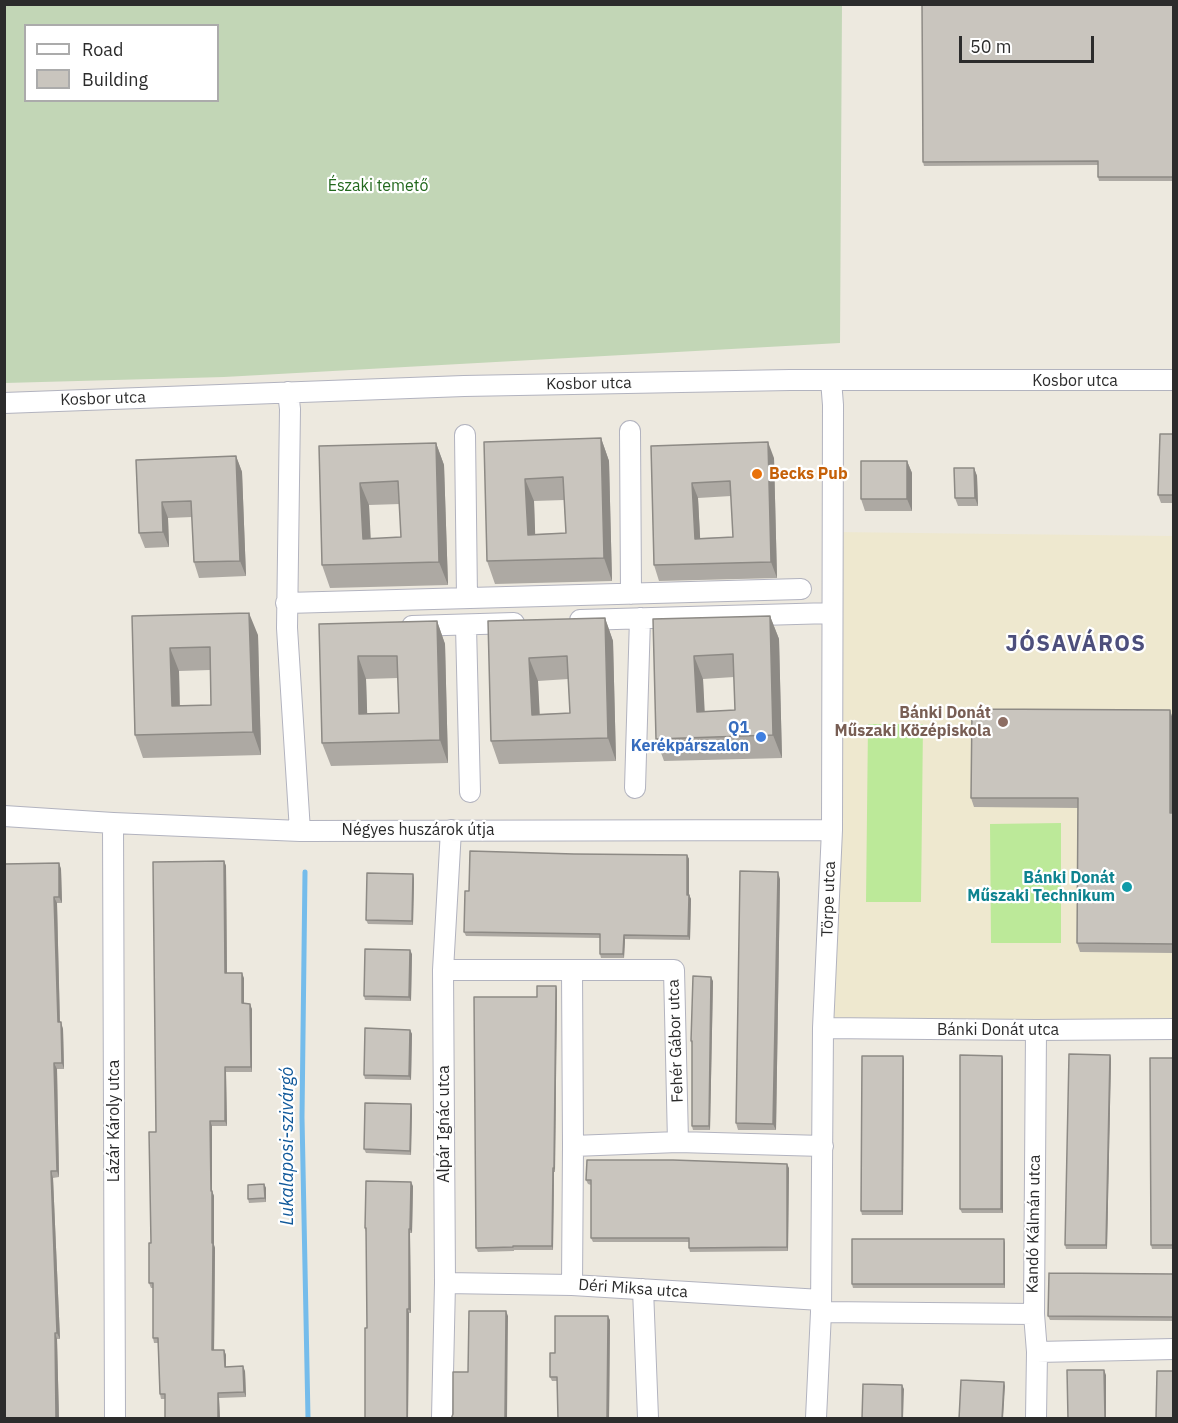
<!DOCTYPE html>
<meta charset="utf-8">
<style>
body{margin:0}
#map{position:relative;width:1178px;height:1423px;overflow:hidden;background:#ede9df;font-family:"IBM Plex Sans",sans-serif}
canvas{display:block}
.frame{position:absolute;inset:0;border:6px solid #2c2c2c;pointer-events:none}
.legend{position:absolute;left:24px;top:24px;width:195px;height:78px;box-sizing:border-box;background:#fff;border:2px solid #ababab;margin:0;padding:8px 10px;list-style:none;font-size:18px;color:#2c2c2c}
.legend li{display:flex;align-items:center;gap:12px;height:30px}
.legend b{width:30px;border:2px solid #ababab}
.scale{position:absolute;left:959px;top:36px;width:135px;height:27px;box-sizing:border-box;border:3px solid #2c2c2c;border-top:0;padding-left:8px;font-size:18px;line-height:21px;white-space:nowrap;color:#2c2c2c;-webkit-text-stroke:4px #fff;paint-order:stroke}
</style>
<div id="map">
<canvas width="1178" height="1423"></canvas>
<div class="frame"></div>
<ul class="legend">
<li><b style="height:8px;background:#fff"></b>Road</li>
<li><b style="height:16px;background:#c9c5be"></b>Building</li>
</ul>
<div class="scale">50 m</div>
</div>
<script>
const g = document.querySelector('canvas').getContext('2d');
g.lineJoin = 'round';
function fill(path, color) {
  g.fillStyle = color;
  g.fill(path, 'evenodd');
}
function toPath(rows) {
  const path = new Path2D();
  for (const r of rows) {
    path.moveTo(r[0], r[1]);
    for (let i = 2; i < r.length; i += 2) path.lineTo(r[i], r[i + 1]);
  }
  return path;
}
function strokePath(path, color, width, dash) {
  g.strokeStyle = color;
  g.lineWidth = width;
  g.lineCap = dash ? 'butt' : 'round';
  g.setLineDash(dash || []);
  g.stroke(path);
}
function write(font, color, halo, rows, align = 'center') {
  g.font = font + ' "IBM Plex Sans",sans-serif';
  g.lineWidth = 4.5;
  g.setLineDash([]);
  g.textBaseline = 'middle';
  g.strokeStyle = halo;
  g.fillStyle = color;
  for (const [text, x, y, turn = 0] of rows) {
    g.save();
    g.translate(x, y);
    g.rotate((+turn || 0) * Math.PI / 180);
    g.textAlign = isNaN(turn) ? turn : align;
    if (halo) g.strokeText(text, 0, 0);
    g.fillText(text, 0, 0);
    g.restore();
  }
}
fill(toPath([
 [833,532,1173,536,1173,1029,823,1028]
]), '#eee8cf');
fill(toPath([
 [4,5,842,5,840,343,224,377,5,383],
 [26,26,218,26,218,100,26,100]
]), '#c2d6b6');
fill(toPath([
 [868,724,923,724,921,902,866,902],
 [1061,823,1061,943,991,943,990,824]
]), '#bce999');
strokePath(toPath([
 [305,872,302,1117,308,1418]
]), '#75bceb', 5);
const minor = toPath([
 [288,392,290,409,287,628,300,831],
 [4,403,464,386,790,380,1174,380],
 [630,431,631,594],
 [465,435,467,598],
 [286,603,801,589],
 [580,620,832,613],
 [412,626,514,623],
 [466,626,470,792],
 [635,788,640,618],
 [4,816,113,823,300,831,832,830],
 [113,823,115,1418],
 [443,970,674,970,678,1142],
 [572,970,573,1146,572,1285],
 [823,1028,1036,1030,1174,1029],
 [573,1146,678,1142,823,1146],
 [445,1283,572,1285,821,1300],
 [643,1289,648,1418],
 [821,1312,1034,1314],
 [1037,1352,1174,1349],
 [442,1418,445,1283,443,970,451,830],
 [816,1418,821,1312,823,1028,832,830,833,405,831,380],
 [1036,1418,1037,1352,1034,1314,1036,1030]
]);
strokePath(minor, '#b2b3bf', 22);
strokePath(minor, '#fff', 20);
fill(toPath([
 [1173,4,1173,181,1099,181,1098,177,1098,165,924,166,923,162],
 [1173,434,1173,503,1161,503,1158,495],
 [601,438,609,461,612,581,495,584,487,561,484,442],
 [564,500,566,533,535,534,534,501],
 [436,443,444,465,448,585,330,588,322,565,319,446],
 [400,504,401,537,370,539,369,505],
 [651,446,774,458,777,578,659,581,654,565],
 [731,496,733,537,700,538,698,498],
 [236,456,242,472,246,576,199,578,194,562,192,517,168,518,169,547,145,548,139,533,136,460],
 [907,461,912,473,912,511,865,511,861,499],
 [974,468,977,476,978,506,958,506,955,498],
 [132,616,258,635,261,755,143,758,135,735],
 [210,670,211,705,180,705,179,671],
 [770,616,779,639,782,758,664,761,656,739,653,619],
 [734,677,735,710,704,712,703,679],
 [605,618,613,641,616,761,499,764,491,741,488,621],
 [568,679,570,713,539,714,538,681],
 [437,621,445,644,448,763,331,766,322,743,319,624],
 [398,678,399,713,367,714,366,679],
 [1170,710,1173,720,1173,953,1080,952,1077,943,1078,808,974,807,971,798],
 [574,854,687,855,689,859,689,895,691,899,690,940,625,939,624,958,601,958,600,954,600,938,466,936,464,932,469,891],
 [224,861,226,866,227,973,244,978,244,1004,252,1009,252,1072,226,1072,227,1126,212,1126,212,1191,214,1196,214,1245,215,1248,214,1350,224,1350,226,1355,226,1367,245,1371,246,1397,219,1398,220,1419,165,1419,165,1399,161,1399,160,1394,158,1343,154,1343,153,1338,153,1288,151,1288,149,1283,156,1132],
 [59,863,61,869,62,903,57,903,60,1022,63,1029,64,1069,57,1069,59,1177,53,1178,60,1339,57,1339,59,1419,4,864],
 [413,874,414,879,413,925,368,924,366,920],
 [780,879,776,1130,738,1130,736,1123],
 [412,954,411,1001,365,1000,364,996],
 [713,981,710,1130,693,1130,692,1126,692,1044,691,1041],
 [556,986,557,990,555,1172,554,1172,553,1250,514,1250,514,1251,478,1252,476,1248,537,997],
 [410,1030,412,1034,411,1080,365,1079,364,1075],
 [1110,1055,1111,1059,1107,1249,1066,1249,1065,1245],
 [903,1056,904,1060,903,1215,862,1215,861,1211],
 [1002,1056,1003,1060,1003,1213,962,1213,960,1209],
 [1173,1058,1173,1249,1152,1249,1151,1245],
 [411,1104,412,1108,411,1155,366,1153,364,1149],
 [789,1168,788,1251,690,1252,689,1248,689,1242,593,1242,591,1238,591,1185,588,1184,586,1180],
 [264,1184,266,1188,266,1202,249,1203,248,1199],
 [413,1186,412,1233,410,1233,411,1313,409,1313,408,1419,365,1419,367,1328,366,1232,365,1228],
 [1005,1243,1005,1288,853,1288,852,1284],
 [1173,1274,1173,1321,1050,1320,1048,1316],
 [610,1320,609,1419,558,1419,557,1381,552,1381,550,1377,555,1353]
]), '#ada9a3');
fill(toPath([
 [601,438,609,461,612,581,604,558],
 [768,442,774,458,777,578,771,562],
 [436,443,444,465,448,585,439,562],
 [236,456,242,472,246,576,240,561],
 [907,461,912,473,912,511,907,499],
 [974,468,977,476,978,506,975,498],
 [525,479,534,501,536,557,528,535],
 [360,483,369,505,372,562,363,539],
 [692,483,698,498,701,554,695,539],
 [162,502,168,518,169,547,163,532],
 [249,613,258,635,261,755,253,732],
 [770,616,779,639,782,758,773,735],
 [605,618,613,641,616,761,608,738],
 [437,621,445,644,448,763,440,740],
 [170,648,179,671,180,728,172,706],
 [358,656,366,679,368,737,359,714],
 [694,656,703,679,706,735,697,712],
 [529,658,538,681,541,737,532,715],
 [1170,710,1173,720,1173,822,1170,813],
 [687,855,689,859,689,899,687,895],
 [224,861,226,866,227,978,225,973],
 [59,863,61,869,62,903,59,897],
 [778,872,780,879,776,1130,773,1124],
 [413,874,414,879,413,925,412,921],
 [689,895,691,899,690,940,688,936],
 [54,897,57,903,60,1029,58,1022],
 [624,935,625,939,624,958,623,954],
 [410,950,412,954,411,1001,409,997],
 [242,973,244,978,244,1008,242,1003],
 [711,977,713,981,710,1130,709,1126],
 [556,986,557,990,555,1172,554,1168],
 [250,1004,252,1009,252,1072,251,1067],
 [61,1022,63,1029,64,1069,62,1063],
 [410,1030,412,1034,411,1080,409,1076],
 [1110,1055,1111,1059,1107,1249,1106,1245],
 [903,1056,904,1060,903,1215,902,1211],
 [1002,1056,1003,1060,1003,1213,1001,1209],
 [54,1063,57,1069,59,1177,57,1171],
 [225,1067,226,1072,227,1126,225,1121],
 [411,1104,412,1108,411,1155,410,1151],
 [210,1121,212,1126,212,1191,214,1196,214,1245,215,1248,214,1355,212,1350],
 [787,1164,789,1168,788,1251,787,1247],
 [553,1168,554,1172,553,1250,552,1246],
 [51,1171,53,1178,60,1339,57,1333],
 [411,1182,413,1186,412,1233,410,1229],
 [264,1184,266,1188,266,1202,265,1198],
 [409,1229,410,1233,411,1313,409,1309],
 [1004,1239,1005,1243,1005,1288,1004,1284],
 [407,1309,409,1313,408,1419,407,1419],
 [506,1311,508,1316,507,1419,505,1419],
 [608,1316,610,1320,609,1419,607,1419],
 [55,1333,57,1339,59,1419,56,1419],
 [224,1350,226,1355,226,1372,225,1367],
 [243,1366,245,1371,246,1397,244,1392],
 [1104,1370,1106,1375,1106,1419,1105,1419],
 [1004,1382,1005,1386,1003,1419,1002,1419],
 [902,1385,904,1389,903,1419,902,1419],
 [218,1393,219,1398,220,1419,218,1419]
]), '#8d8a85');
const building = toPath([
 [922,4,1173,4,1173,177,1098,177,1098,161,923,162,922,4],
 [1160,434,1173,434,1173,495,1158,495,1160,434],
 [601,438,604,558,487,561,484,442,601,438],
 [563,477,566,533,528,535,525,479,563,477],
 [768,442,771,562,654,565,651,446,768,442],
 [730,481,733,537,695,539,692,483,730,481],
 [436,443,439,562,322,565,319,446,436,443],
 [398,481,401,537,363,539,360,483,398,481],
 [236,456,240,561,194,562,191,501,162,502,163,532,139,533,136,460,236,456],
 [861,461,907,461,907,499,861,499,861,461],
 [954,468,974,468,975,498,955,498,954,468],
 [249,613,253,732,135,735,132,616,249,613],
 [210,647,211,705,172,706,170,648,210,647],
 [770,616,773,735,656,739,653,619,770,616],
 [733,654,735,710,697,712,694,656,733,654],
 [605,618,608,738,491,741,488,621,605,618],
 [567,656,570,713,532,715,529,658,567,656],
 [437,621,440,740,322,743,319,624,437,621],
 [358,656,397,656,399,713,359,714,358,656],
 [972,709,1170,710,1170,813,1173,813,1173,944,1077,943,1078,798,971,798,972,709],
 [470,851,574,854,687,855,687,895,689,895,688,936,624,935,623,954,600,954,600,934,464,932,465,891,469,891,470,851],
 [224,861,225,973,242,973,242,1003,250,1004,251,1067,225,1067,225,1121,210,1121,211,1191,212,1191,212,1243,213,1243,212,1350,224,1350,225,1367,243,1366,244,1392,218,1393,218,1419,165,1419,165,1394,160,1394,158,1338,153,1338,153,1283,149,1283,149,1243,151,1243,149,1132,156,1132,153,862,224,861],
 [59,863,59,897,54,897,58,1022,61,1022,62,1063,54,1063,57,1171,51,1171,57,1333,55,1333,56,1419,4,1419,4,864,59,863],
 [740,871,778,872,773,1124,736,1123,740,871],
 [367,873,413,874,412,921,366,920,367,873],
 [365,949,410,950,409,997,364,996,365,949],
 [693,976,711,977,709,1126,692,1126,692,1041,691,1041,693,976],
 [537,986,556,986,554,1168,553,1168,552,1246,513,1246,513,1247,476,1248,474,997,537,997,537,986],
 [365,1028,410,1030,409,1076,364,1075,365,1028],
 [1069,1054,1110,1055,1106,1245,1065,1245,1069,1054],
 [960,1055,1002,1056,1001,1209,960,1209,960,1055],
 [862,1056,903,1056,902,1211,861,1211,862,1056],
 [1150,1058,1173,1058,1173,1245,1151,1245,1150,1058],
 [365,1103,411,1104,410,1151,364,1149,365,1103],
 [587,1160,673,1160,787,1164,787,1247,689,1248,689,1238,591,1238,591,1180,586,1180,587,1160],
 [366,1181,411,1182,410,1229,409,1229,409,1309,407,1309,407,1419,365,1419,365,1328,367,1328,366,1228,365,1228,366,1181],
 [264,1184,265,1198,248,1199,248,1185,264,1184],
 [852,1239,1004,1239,1004,1284,852,1284,852,1239],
 [1049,1273,1173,1274,1173,1317,1048,1316,1049,1273],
 [469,1311,506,1311,505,1419,451,1419,453,1414,453,1372,468,1372,469,1311],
 [555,1316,608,1316,607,1419,558,1419,557,1377,550,1377,550,1353,555,1353,555,1316],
 [1067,1370,1104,1370,1105,1419,1068,1419,1067,1370],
 [1157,1371,1173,1371,1173,1419,1156,1419,1157,1371],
 [961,1380,1004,1382,1002,1419,959,1419,961,1380],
 [863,1384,902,1385,902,1419,862,1419,863,1384]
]);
fill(building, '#c9c5be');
strokePath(building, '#8d8a85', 1.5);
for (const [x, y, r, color] of [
 [757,474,6,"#e8710a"],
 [1003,722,6,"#8d6e63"],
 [761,737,6,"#3f7fe0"],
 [1127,887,6,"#0f9aa8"]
]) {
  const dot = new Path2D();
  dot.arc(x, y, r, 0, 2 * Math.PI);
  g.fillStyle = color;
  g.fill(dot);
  strokePath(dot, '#fff', 2);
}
write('16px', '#22681d', '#fff', [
 ["Északi temető",378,186]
]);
write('16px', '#2c2c2c', '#fff', [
 ["Kosbor utca",1075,381],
 ["Kosbor utca",589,384,-1],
 ["Kosbor utca",103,399,-2],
 ["Négyes huszárok útja",418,830],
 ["Törpe utca",829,899,-88],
 ["Bánki Donát utca",998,1030],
 ["Fehér Gábor utca",676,1041,-92],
 ["Lázár Károly utca",114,1121,-90],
 ["Alpár Ignác utca",444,1124,-90],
 ["Kandó Kálmán utca",1034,1224,-89],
 ["Déri Miksa utca",633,1289,4]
]);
write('bold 16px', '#c56008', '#fff', [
 ["Becks Pub",769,474]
], 'left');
write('bold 16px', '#785e54', '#fff', [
 ["Bánki Donát",991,713],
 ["Műszaki Középiskola",991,731]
], 'right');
write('bold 16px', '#366cbe', '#fff', [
 ["Q1",749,728],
 ["Kerékpárszalon",749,746]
], 'right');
write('bold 16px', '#0d838f', '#fff', [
 ["Bánki Donát",1115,878],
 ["Műszaki Technikum",1115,896]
], 'right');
write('italic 18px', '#11599a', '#fff', [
 ["Lukalaposi-szivárgó",288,1146,-90]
]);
g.letterSpacing = '1.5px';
write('bold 22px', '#4d4f7c', '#fff', [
 ["JÓSAVÁROS",1076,645]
]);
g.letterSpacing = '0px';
</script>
